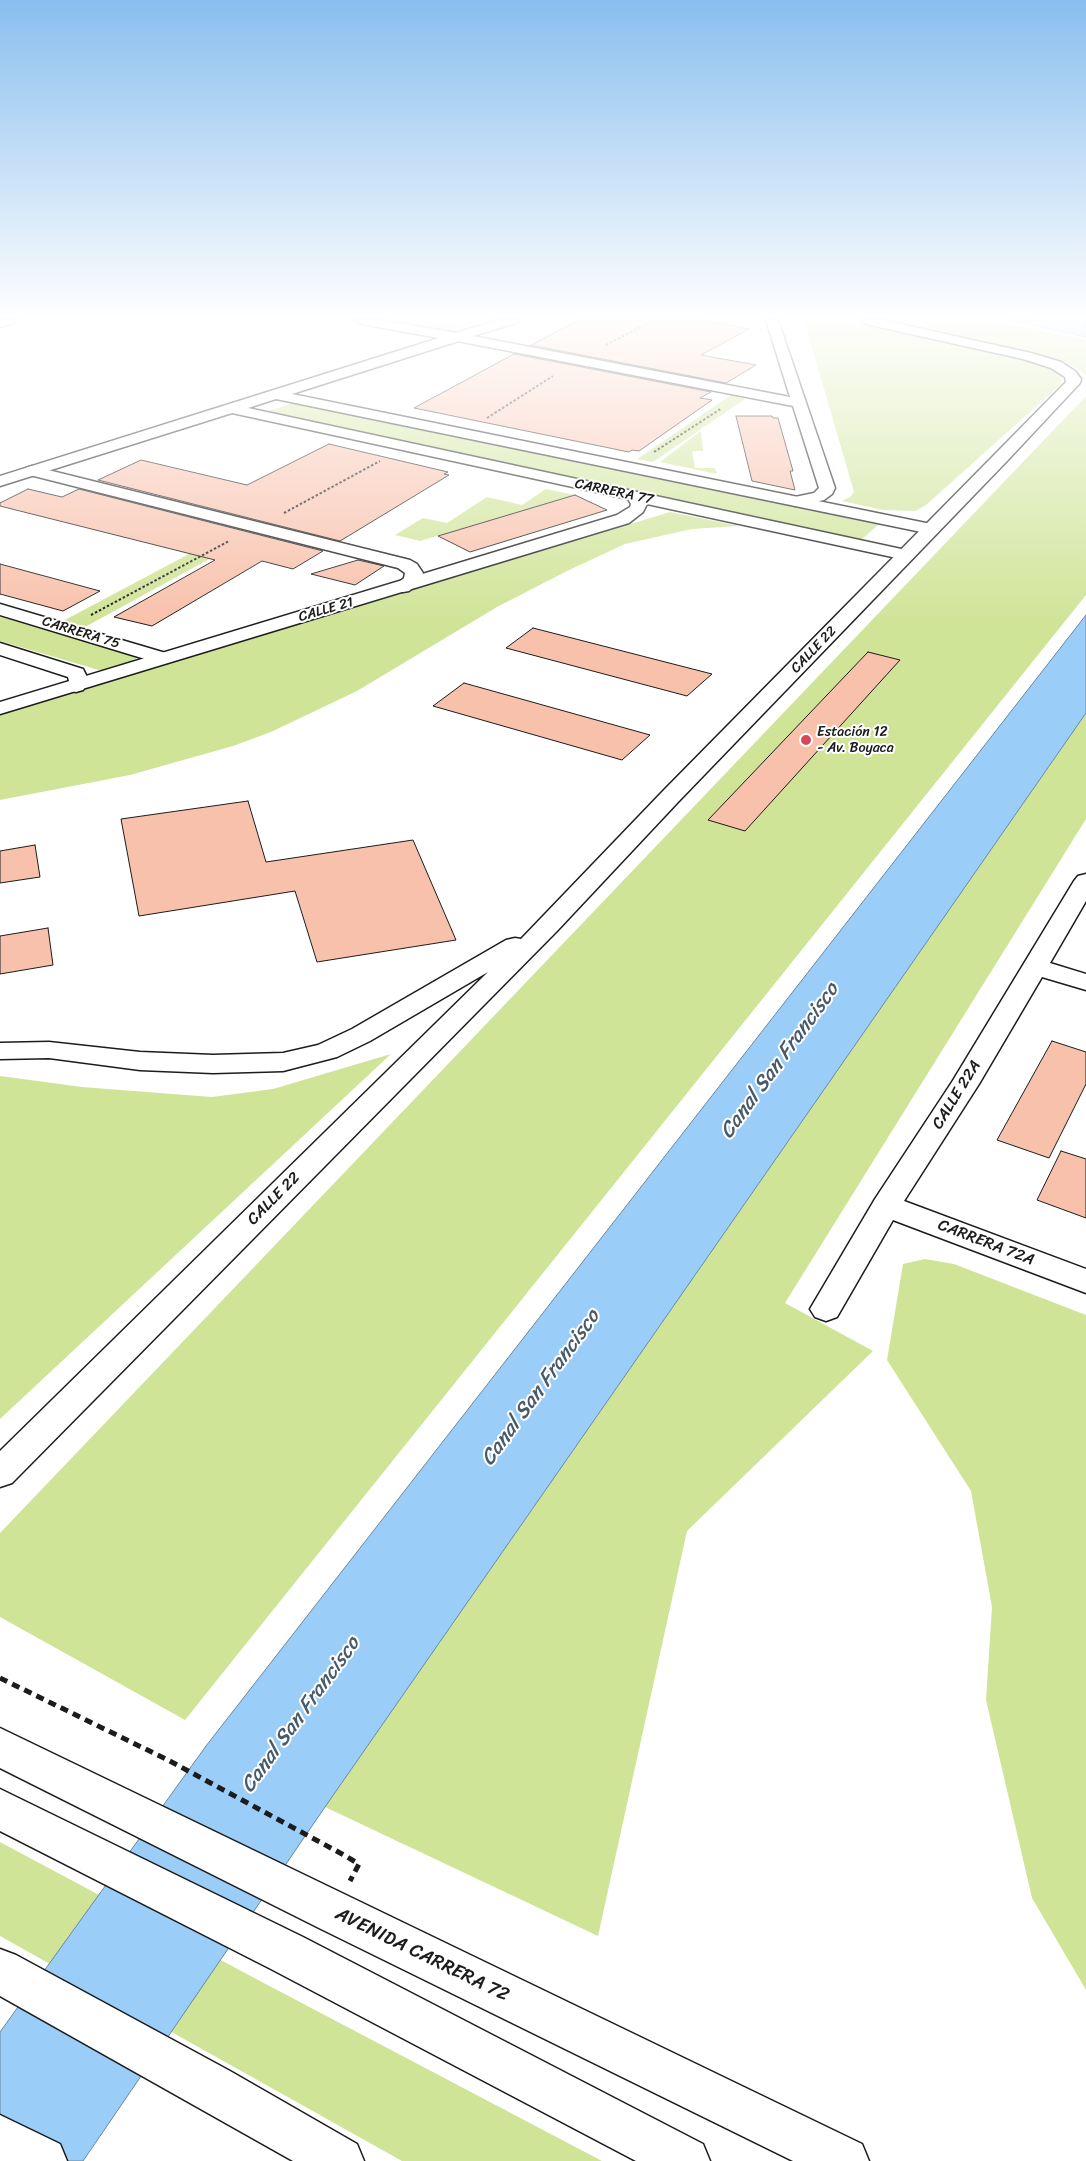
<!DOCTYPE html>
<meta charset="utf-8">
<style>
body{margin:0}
canvas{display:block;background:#fff}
</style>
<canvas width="1086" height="2161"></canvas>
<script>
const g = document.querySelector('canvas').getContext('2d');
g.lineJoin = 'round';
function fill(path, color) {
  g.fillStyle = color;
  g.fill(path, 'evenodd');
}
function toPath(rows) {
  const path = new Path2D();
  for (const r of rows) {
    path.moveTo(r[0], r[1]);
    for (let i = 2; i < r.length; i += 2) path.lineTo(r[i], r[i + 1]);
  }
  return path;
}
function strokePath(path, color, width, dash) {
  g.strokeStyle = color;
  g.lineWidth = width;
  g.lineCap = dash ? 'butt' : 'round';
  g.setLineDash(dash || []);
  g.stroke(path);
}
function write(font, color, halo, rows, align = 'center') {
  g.font = font + ' Sriracha,sans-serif';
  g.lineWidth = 4;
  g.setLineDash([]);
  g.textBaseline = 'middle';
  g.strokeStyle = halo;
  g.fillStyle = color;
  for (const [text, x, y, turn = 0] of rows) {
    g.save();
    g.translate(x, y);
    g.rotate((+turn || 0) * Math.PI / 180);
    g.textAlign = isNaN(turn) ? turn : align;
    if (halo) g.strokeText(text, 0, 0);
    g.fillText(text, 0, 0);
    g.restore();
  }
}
fill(toPath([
 [395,320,422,320,459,326,476,320,487,320,454,330],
 [804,320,846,320,1036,363,1053,369,1062,376,1060,385,926,505,915,511,883,510,842,501,850,497,854,492],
 [881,320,992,320,1086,340,1086,375,1070,364],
 [731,395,745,399,653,462,637,459],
 [1086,396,1086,595,185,1720,0,1617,0,1533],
 [298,402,880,523,860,541,262,413],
 [701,431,703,451,692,451,695,468,715,468,717,474,660,462],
 [546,489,575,495,420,541,395,535,423,518,447,523,487,497,522,505],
 [670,512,739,526,692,529,625,544,567,571,497,607,357,691,271,732,233,746,130,775,0,800,0,715],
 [236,529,255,534,85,627,63,621],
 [0,616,133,656,136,658,134,661,102,671,0,641],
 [1086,713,1086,819,785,1303,873,1351,687,1531,598,1936,325,1807],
 [391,1054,0,1419,0,1076,82,1087,212,1097,273,1089],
 [925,1259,954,1264,1086,1315,1086,1990,1032,1898,986,1700,992,1607,971,1491,887,1360,903,1264],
 [0,1842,260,1981,602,2161,402,2161,0,1936]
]), '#d0e498');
const water = toPath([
 [1008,320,1086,321,1086,337,1008,320],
 [1086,615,1086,713,325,1807,83,2161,0,2161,0,2032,206,1746,1086,615]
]);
fill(water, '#9acef8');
strokePath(water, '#6887a0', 1);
const building = toPath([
 [579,320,701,320,749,329,701,355,756,365,726,383,531,345,579,320],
 [514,354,711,392,700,398,712,400,639,451,632,450,629,452,414,408,514,354],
 [736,416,772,416,773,418,778,418,793,471,790,471,795,490,752,481,736,416],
 [329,444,448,472,444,474,449,475,340,541,98,480,141,460,247,485,329,444],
 [28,489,62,497,79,489,323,551,293,569,262,561,152,626,114,617,215,560,0,506,0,503,28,489],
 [575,495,607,510,470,552,438,536,575,495],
 [358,560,384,566,355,585,311,574,358,560],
 [0,564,100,591,63,611,0,594,0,564],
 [533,628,712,674,687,696,506,648,533,628],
 [868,652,900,660,745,831,708,820,868,652],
 [464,683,650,735,622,760,433,706,464,683],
 [248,801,266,862,413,840,456,940,317,962,295,891,139,916,121,819,248,801],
 [35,845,40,877,0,883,0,851,35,845],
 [48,928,53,965,0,974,0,936,48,928],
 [1052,1041,1086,1052,1086,1084,1049,1158,997,1140,1052,1041],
 [1061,1151,1086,1159,1086,1218,1037,1200,1061,1151]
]);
fill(building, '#f8c1ab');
strokePath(building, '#1c1c1c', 1);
const minor = toPath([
 [499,320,518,320,516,323,473,336,790,397,766,320,778,320,835,488,832,494,824,500,796,506,790,504,788,501,790,498,814,493,819,488,793,406,457,341,451,337,452,334,499,320],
 [860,320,882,320,1031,353,1061,362,1075,371,1081,379,1080,383,1007,461,679,801,557,931,12,1483,0,1487,0,1451,488,972,370,1041,337,1057,283,1071,213,1073,140,1070,49,1058,0,1059,0,1043,49,1042,140,1052,213,1055,283,1053,318,1045,352,1029,506,940,515,938,521,939,663,791,1066,382,1065,377,1051,368,1023,359,866,324,860,320],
 [32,466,410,560,417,564,423,573,421,580,409,591,403,592,397,591,394,587,404,578,405,573,398,568,26,474,24,471,26,468,32,466],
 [0,604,169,654,172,658,169,662,162,664,155,662,0,615,0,604],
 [0,643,83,669,89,681,83,690,76,692,69,690,66,686,69,681,68,677,0,655,0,643],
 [1086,874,1086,901,1050,963,1086,974,1086,990,1042,977,979,1084,904,1201,1086,1269,1086,1293,893,1220,837,1317,826,1321,815,1317,810,1309,875,1199,952,1082,1074,881,1078,876,1086,874]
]);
const tertiary = toPath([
 [0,320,16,320,14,323,0,327,0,320],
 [355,320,381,320,457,333,463,337,462,340,292,394,931,524,937,525,939,529,937,533,931,534,276,399,248,408,906,550,912,551,915,555,912,559,906,560,647,504,643,512,629,523,0,714,0,702,617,515,630,507,631,504,628,499,232,413,0,486,0,476,439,338,361,324,355,320]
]);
const trunk = toPath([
 [0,1728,862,2144,869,2161,793,2161,319,1928,0,1768,0,1728],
 [0,1789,303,1937,703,2144,710,2161,636,2161,271,1969,0,1831,0,1789],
 [0,1949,16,1955,230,2071,357,2144,364,2161,293,2161,0,1996,0,1949],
 [0,2115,60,2144,67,2161,0,2161,0,2115]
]);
strokePath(minor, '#1c1c1c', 3);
strokePath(tertiary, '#1c1c1c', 3);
strokePath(trunk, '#1c1c1c', 3);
strokePath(toPath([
 [606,345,654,320],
 [487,418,553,376],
 [654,452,722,408],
 [284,513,380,461],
 [91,615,229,541]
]), '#1c1c1c', 2, [2.5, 2]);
strokePath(toPath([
 [0,1678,168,1760,342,1854,359,1864,350,1881]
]), '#1c1c1c', 5, [8, 5.5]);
fill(minor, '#fff');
fill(tertiary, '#fff');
fill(trunk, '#fff');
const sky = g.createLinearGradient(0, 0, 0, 622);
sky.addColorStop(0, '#89beee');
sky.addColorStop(0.51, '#fff');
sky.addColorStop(1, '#ffffff00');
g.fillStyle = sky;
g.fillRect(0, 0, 1086, 622);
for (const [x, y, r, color] of [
 [806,740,6,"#d1495b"]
]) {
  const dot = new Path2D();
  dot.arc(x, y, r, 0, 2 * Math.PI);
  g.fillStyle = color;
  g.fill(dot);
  strokePath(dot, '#fff', 2);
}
write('14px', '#1c1c1c', '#fff', [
 ["CARRERA 77",614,492,12],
 ["CALLE 21",326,610,-16],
 ["CARRERA 75",81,633,17],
 ["CALLE 22",814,650,-46]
]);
write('14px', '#1c1c1c', '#fff', [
 ["Estación 12",817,732],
 ["- Av. Boyaca",817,748]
], 'left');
write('16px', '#1c1c1c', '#fff', [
 ["CALLE 22A",957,1095,-58],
 ["CALLE 22",274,1199,-45],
 ["CARRERA 72A",986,1243,21]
]);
write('19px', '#1c1c1c', '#fff', [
 ["AVENIDA CARRERA 72",422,1955,26]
]);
write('italic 21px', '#485a69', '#fff', [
 ["Canal San Francisco",780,1061,-54],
 ["Canal San Francisco",541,1388,-54],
 ["Canal San Francisco",301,1715,-54]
]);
</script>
